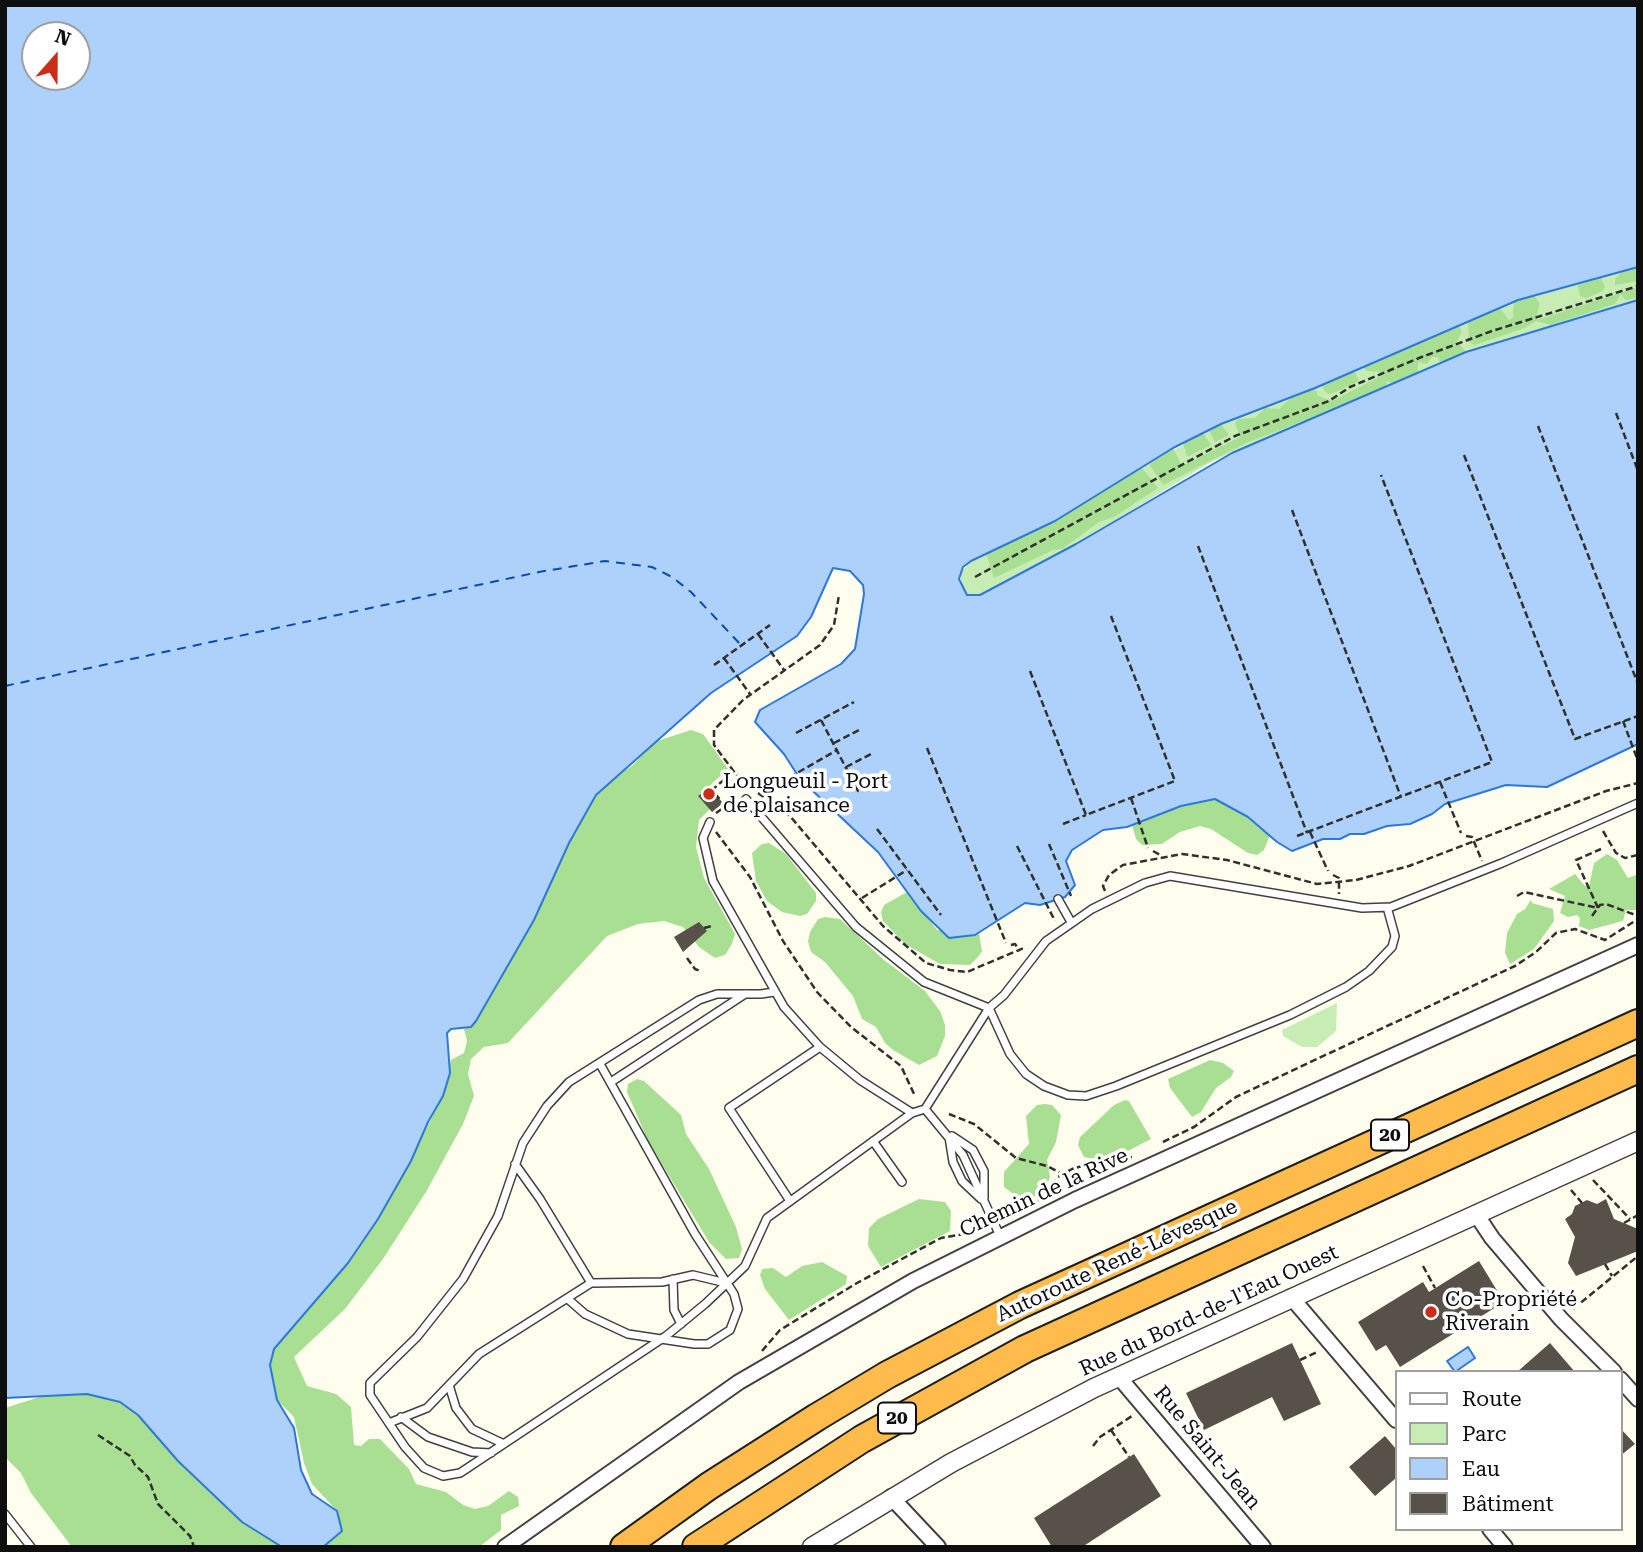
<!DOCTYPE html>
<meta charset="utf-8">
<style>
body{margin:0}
#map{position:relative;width:1643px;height:1552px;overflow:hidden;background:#fffeee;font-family:"Roboto Serif",serif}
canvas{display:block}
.frame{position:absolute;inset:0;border:7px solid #0e0e0e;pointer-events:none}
.legend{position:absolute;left:1395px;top:1370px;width:228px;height:161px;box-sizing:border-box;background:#fff;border:2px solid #9f9f9f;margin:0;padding:9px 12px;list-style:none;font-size:21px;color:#0e0e0e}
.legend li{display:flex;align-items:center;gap:14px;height:35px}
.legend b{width:35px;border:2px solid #9f9f9f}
.north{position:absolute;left:21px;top:21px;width:70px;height:70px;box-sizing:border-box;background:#fff;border:2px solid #9f9f9f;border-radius:50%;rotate:21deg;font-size:19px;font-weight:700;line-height:28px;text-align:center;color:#0e0e0e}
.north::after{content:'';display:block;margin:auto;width:24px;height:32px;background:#ca2e19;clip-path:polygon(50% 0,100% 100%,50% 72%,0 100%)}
</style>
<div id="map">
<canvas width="1643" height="1552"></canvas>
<div class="frame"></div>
<ul class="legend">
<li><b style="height:9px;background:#fff"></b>Route</li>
<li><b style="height:19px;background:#c8edb4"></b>Parc</li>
<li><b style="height:19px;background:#aed1fc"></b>Eau</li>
<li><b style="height:19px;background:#575149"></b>Bâtiment</li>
</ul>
<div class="north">N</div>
</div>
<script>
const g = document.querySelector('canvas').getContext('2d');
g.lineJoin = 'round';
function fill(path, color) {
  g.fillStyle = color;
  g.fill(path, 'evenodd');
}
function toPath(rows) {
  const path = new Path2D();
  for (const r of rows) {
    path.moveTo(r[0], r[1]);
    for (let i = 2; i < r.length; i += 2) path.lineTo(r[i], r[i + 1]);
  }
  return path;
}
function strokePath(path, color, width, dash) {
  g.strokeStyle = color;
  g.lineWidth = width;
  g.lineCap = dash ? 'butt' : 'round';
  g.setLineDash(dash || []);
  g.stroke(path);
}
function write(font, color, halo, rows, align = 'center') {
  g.font = font + ' "Roboto Serif",serif';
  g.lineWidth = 7;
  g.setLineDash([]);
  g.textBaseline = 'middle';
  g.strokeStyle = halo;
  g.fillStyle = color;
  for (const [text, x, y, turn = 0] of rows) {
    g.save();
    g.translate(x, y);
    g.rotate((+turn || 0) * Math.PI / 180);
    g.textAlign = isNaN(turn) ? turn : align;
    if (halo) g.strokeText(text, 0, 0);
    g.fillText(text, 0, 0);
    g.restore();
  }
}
fill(toPath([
 [1638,267,1638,300,1440,362,1211,462,1076,544,980,595,972,597,963,591,960,573,971,561,1221,424,1315,388,1518,300],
 [1337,1003,1336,1031,1317,1047,1302,1047,1283,1036,1282,1030]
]), '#c8edb4');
fill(toPath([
 [1638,267,1638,281,1615,285,1615,279,1622,271],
 [1601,278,1605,287,1603,291,1586,298,1580,296,1578,285],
 [1638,287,1638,298,1625,300,1621,294,1615,304,1551,325,1536,321,1525,328,1475,345,1469,342,1468,320,1500,308,1509,320,1513,318,1514,302,1518,300,1534,295,1539,303,1537,320],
 [1459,324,1462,332,1457,341,1466,352,1440,362,1438,357,1432,357,1427,364,1418,362,1418,373,1394,384,1386,381,1387,388,1376,393,1246,443,1163,485,1149,464,1173,448,1182,466,1240,437,1235,423,1238,419,1255,418,1265,408,1279,409,1293,396,1315,388,1318,396,1332,401,1381,376,1379,372,1367,371,1362,366],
 [1354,370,1359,381,1336,392,1328,394,1324,390,1322,385],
 [1221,424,1229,435,1215,442,1209,430],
 [1203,433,1211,445,1187,457,1183,443],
 [1142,468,1158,488,1114,517,1099,522,1062,549,1053,550,994,578,986,553,1055,521],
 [691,730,703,734,728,769,698,796,710,809,699,820,696,847,704,878,735,934,732,944,725,955,715,958,699,947,683,927,664,921,638,924,607,936,508,1043,484,1047,471,1059,468,1074,474,1096,463,1124,426,1192,383,1259,345,1309,294,1357,307,1386,336,1394,351,1407,354,1445,361,1446,369,1439,380,1439,409,1469,416,1484,446,1492,463,1505,475,1509,488,1506,509,1491,518,1497,519,1506,501,1515,501,1530,479,1547,323,1547,341,1528,337,1511,312,1484,304,1463,294,1417,277,1400,270,1365,274,1349,348,1263,393,1193,443,1096,451,1060,464,1053,467,1041,464,1029,471,1027,476,1021,534,920,569,843,596,795,606,783,633,765,654,742],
 [1215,799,1248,817,1270,835,1264,850,1257,855,1248,853,1211,829,1200,826,1180,832,1162,844,1142,845,1136,839,1132,825,1181,806],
 [769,843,786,854,816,893,816,901,807,914,800,916,782,912,767,901,756,881,752,853,762,844],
 [1607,854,1617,860,1628,878,1638,874,1638,910,1626,910,1623,921,1589,930,1579,926,1580,918,1577,915,1568,917,1560,913,1565,896,1549,889,1575,874,1585,886,1589,886,1594,863],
 [907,892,937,930,975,935,979,933,982,951,979,956,970,965,940,964,905,944,883,921,881,912,884,905],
 [1531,900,1532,903,1553,909,1554,921,1534,949,1510,964,1505,953,1507,933,1517,914,1525,909],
 [825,917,840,919,884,960,925,991,940,1011,945,1025,945,1036,937,1056,919,1065,893,1050,885,1043,876,1027,862,1019,853,996,825,962,811,952,808,941,810,932,818,919],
 [1210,1060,1223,1063,1234,1071,1231,1077,1216,1088,1201,1112,1192,1117,1170,1088,1168,1079],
 [637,1079,644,1081,681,1115,686,1134,709,1169,736,1227,742,1249,739,1258,726,1259,709,1242,648,1141,627,1092,628,1084],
 [1125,1100,1129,1101,1151,1139,1122,1154,1092,1159,1084,1157,1078,1145,1080,1137,1114,1105],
 [1045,1104,1052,1105,1061,1115,1056,1142,1047,1160,1050,1177,1047,1185,1032,1199,1020,1199,1004,1187,1004,1172,1029,1144,1026,1116,1037,1105],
 [919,1199,945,1202,951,1211,950,1231,881,1267,868,1246,869,1228,878,1219],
 [822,1262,847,1276,846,1284,789,1320,765,1289,760,1275,762,1269,773,1268,786,1277,802,1266],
 [49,1394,102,1395,120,1402,138,1415,178,1461,242,1522,282,1547,72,1547,31,1493,21,1473,5,1457,5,1408]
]), '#a8df92');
const water = toPath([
 [5,5,1638,5,1638,267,1518,300,1315,388,1221,424,1173,448,1055,521,971,561,963,567,959,579,967,595,980,595,1076,544,1232,453,1466,352,1638,300,1638,744,1547,787,1506,785,1445,804,1432,814,1410,824,1387,826,1364,834,1350,834,1340,839,1323,839,1292,851,1277,842,1248,817,1215,799,1181,806,1127,827,1103,830,1072,850,1066,861,1075,885,1065,897,1040,905,1025,903,975,935,949,938,921,911,878,852,800,779,784,754,755,722,760,710,841,664,855,649,864,594,863,585,850,571,833,568,811,617,797,636,711,693,596,795,569,843,534,920,476,1021,471,1027,451,1029,447,1033,450,1073,443,1096,428,1122,411,1161,378,1219,348,1263,274,1349,270,1365,277,1400,294,1428,301,1470,312,1494,337,1511,342,1531,323,1547,282,1547,242,1522,178,1461,138,1415,120,1402,87,1394,5,1398,5,5],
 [35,35,77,35,77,77,35,77,35,35],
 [1468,1347,1475,1358,1455,1372,1447,1361,1468,1347]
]);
fill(water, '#aed1fc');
strokePath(water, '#2e78d9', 2);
strokePath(toPath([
 [5,686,539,572,605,561,652,567,672,577,691,592,741,645]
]), '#0b4bab', 2, [9, 7]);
fill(toPath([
 [709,787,723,803,712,812,698,796],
 [699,922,707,931,683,952,674,937],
 [1606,1199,1614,1219,1638,1229,1638,1251,1576,1276,1568,1263,1575,1237,1565,1219,1572,1214,1575,1206,1587,1200,1597,1204],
 [1479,1261,1504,1302,1400,1367,1386,1345,1376,1351,1358,1322,1423,1282,1429,1292],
 [1292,1343,1321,1404,1284,1421,1272,1397,1204,1430,1186,1393],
 [1550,1343,1575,1372,1517,1372],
 [1620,1428,1635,1444,1620,1456],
 [1385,1436,1396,1449,1396,1478,1375,1496,1349,1467],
 [1134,1454,1161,1496,1082,1547,1052,1547,1034,1518]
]), '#575149');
const service = toPath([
 [746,799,856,927,924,982,989,1008,1010,1054,1026,1074,1044,1086,1068,1095,1086,1096,1116,1086,1290,1015,1346,987,1369,971,1392,947,1395,936,1387,907],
 [710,822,703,838,713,881,784,1007,820,1047,860,1080,912,1113],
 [1058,899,1071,922],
 [774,992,761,994,717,994,699,1000,569,1082,547,1106,523,1143,498,1216,463,1279,417,1337,370,1383,370,1395,405,1447,424,1468,443,1476,460,1473,666,1336,705,1304,745,1266,767,1218,912,1113,925,1109,989,1008,1004,995,1046,941,1092,909,1145,883,1170,876,1362,908,1391,907,1502,863,1638,803],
 [611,1082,745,994],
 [925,1109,963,1155,1000,1236],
 [952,1136,973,1150,984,1171,984,1198],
 [949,1137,953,1162,962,1181,981,1199],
 [873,1141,902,1182],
 [515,1164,540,1199,591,1283],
 [790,1201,729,1108,820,1047],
 [673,1279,674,1310,681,1324],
 [569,1300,585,1314,628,1334,694,1344,708,1344,730,1330,738,1309,734,1294,695,1234,600,1064],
 [449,1385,456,1408,472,1429,504,1444],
 [401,1417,428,1437,472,1452,491,1453],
 [389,1423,427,1408,479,1354,591,1283,662,1282,693,1275,726,1283],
 [5,1514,31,1547]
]);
const minor = toPath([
 [1476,1214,1492,1238,1561,1319,1614,1372],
 [1291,1297,1396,1420],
 [1118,1376,1263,1547],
 [1620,1379,1638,1399],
 [891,1497,938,1547],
 [1490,1529,1505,1547],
 [505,1547,739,1382,913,1281,1075,1200,1638,945]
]);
const tertiary = toPath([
 [812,1547,951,1463,1094,1388,1638,1141]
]);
const motorway = toPath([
 [624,1547,709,1486,817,1417,887,1375,1020,1305,1638,1023],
 [696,1547,862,1439,1025,1349,1638,1069]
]);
strokePath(service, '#414141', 10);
strokePath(minor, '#414141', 18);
strokePath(tertiary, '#414141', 21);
strokePath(motorway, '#1f1f1f', 30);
strokePath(toPath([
 [1616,413,1638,471],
 [1538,426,1638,684],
 [1464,455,1575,739,1638,716],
 [1292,510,1401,797],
 [1198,546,1307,833],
 [975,577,1235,436,1329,401,1350,387,1419,358,1492,331,1638,286],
 [758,634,784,670],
 [724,658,750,694],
 [714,665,770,625],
 [1030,671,1086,815,1175,781,1111,616],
 [821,720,858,791,884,777],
 [1623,721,1638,761],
 [796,733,854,702],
 [834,743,859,730],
 [927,748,1006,943],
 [846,767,871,754],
 [1440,782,1461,833],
 [771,788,837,750],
 [747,789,714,745,714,730,743,700,820,645,834,625,839,595],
 [758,793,790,816,883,926,926,963,950,970,967,972,1026,947],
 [1131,798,1148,848],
 [726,807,712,790,733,772],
 [768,809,775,804,769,795],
 [716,813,736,799],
 [1063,824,1086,815],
 [877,829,941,915],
 [1603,831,1616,853,1625,858,1638,855],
 [716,832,750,877,783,941,817,992,851,1027,901,1066,915,1096],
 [1310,832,1328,871],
 [1297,836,1492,762,1381,475],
 [1466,836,1472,837,1482,861],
 [1049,844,1071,896],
 [1017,846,1055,921],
 [1153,851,1162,856],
 [1333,875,1339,878,1339,894],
 [1105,891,1103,886,1109,875,1123,865,1182,854,1227,860,1317,884,1356,880,1409,866,1606,791,1638,783],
 [1517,896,1524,892,1598,908],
 [862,898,907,870],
 [1598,908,1576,860,1601,849],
 [1592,916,1600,905,1606,904,1638,916],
 [704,928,712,926],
 [1011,945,1015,944,1020,951],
 [687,958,695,969,700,971],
 [949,1114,974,1124,1016,1158,1047,1166,1063,1174],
 [1163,1142,1194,1127,1236,1097,1515,966,1536,952,1556,933,1575,929,1605,940,1638,919],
 [1593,1180,1630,1219],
 [1571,1190,1582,1203],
 [1038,1201,1058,1177,1072,1169,1096,1162,1132,1157],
 [1624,1223,1638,1215],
 [1605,1264,1612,1276],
 [1423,1266,1435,1288],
 [1573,1309,1638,1256],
 [762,1351,780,1330,857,1283,941,1238,976,1232],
 [1300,1360,1319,1351],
 [1192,1421,1210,1460],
 [1111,1430,1129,1457],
 [1182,1430,1198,1419],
 [98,1435,130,1456,135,1465,148,1477,158,1504,190,1536,194,1547],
 [1093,1446,1100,1437,1132,1416]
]), '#303030', 2.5, [7, 3.5]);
strokePath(service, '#fff', 7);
strokePath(minor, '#fff', 14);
strokePath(tertiary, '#fff', 18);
strokePath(motorway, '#ffbc4c', 26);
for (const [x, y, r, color] of [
 [709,794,7,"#ca2e19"],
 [1431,1312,7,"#ca2e19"]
]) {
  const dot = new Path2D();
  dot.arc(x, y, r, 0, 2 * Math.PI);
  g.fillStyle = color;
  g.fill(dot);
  strokePath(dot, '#fff', 2.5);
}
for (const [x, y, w] of [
 [1390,1135,38],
 [897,1418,38]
]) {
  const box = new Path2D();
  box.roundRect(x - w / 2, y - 15.5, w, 31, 5);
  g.fillStyle = '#fff';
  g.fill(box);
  strokePath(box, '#0e0e0e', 2);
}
write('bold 19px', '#0e0e0e', null, [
 ["20",1390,1135],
 ["20",897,1418]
]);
write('21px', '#0e0e0e', '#fff', [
 ["Longueuil - Port",723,782],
 ["de plaisance",723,806],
 ["Co-Propriété",1445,1300],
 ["Riverain",1445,1324]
], 'left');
write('21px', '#0e0e0e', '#fff', [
 ["Chemin de la Rive",1044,1193,-25],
 ["Autoroute René-Lévesque",1117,1261,-25],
 ["Rue du Bord-de-l'Eau Ouest",1209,1311,-25],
 ["Rue Saint-Jean",1207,1448,50]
]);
</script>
